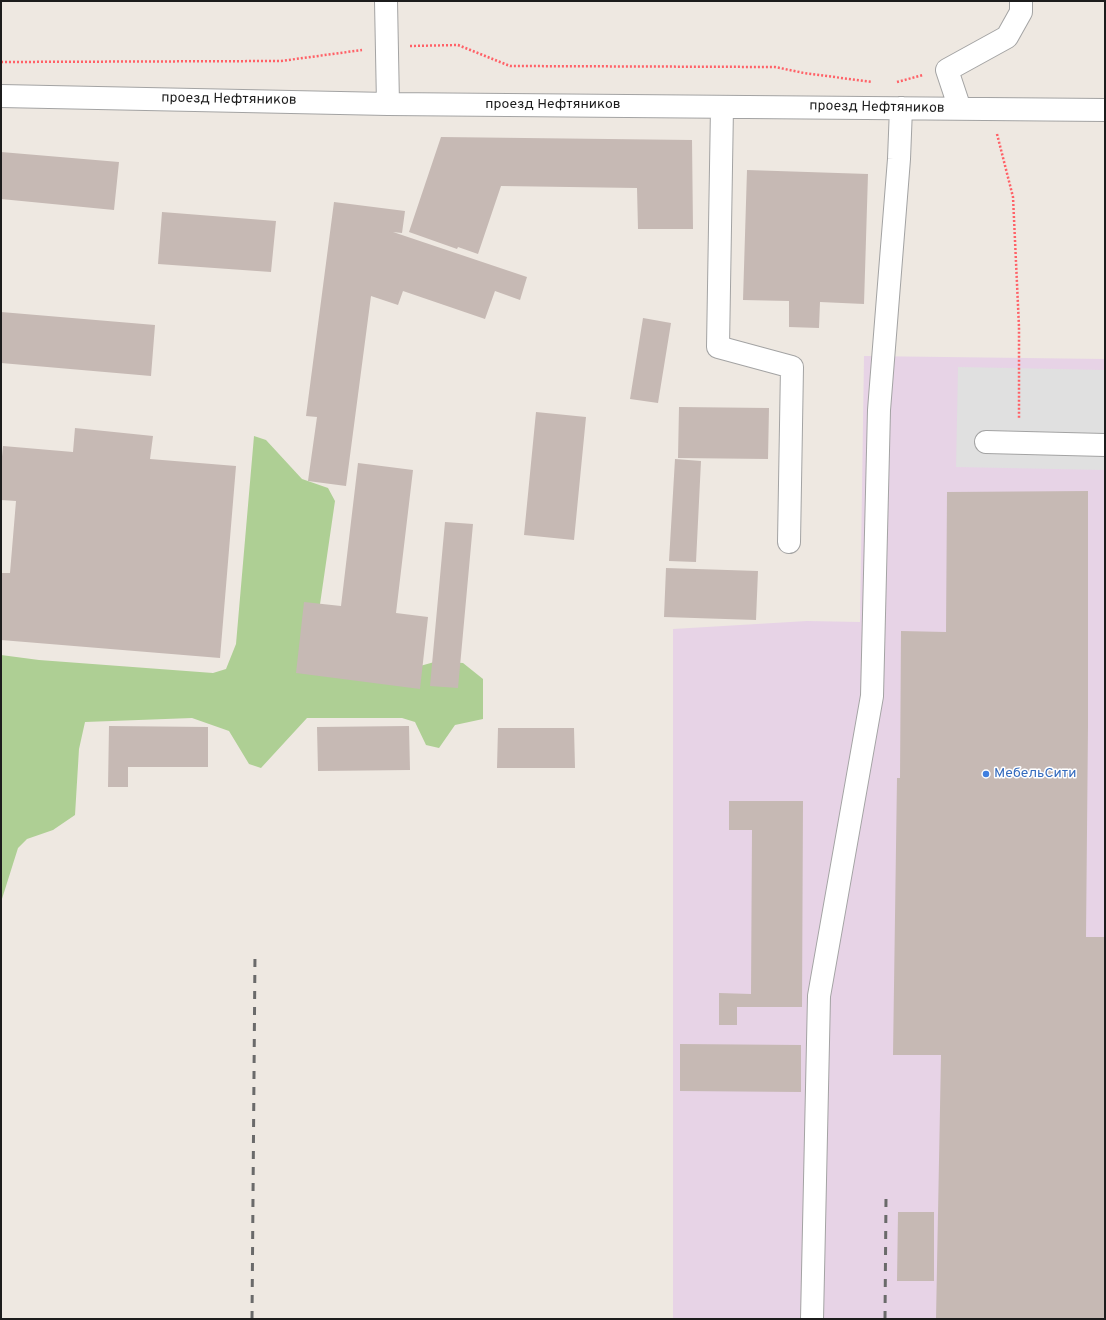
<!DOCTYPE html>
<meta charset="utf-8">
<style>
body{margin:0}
#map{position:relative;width:1106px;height:1320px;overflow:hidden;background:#eee8e1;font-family:Overpass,sans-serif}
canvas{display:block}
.frame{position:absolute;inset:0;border:2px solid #1c1c1c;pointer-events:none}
</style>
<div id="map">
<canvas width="1106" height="1320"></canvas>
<div class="frame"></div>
</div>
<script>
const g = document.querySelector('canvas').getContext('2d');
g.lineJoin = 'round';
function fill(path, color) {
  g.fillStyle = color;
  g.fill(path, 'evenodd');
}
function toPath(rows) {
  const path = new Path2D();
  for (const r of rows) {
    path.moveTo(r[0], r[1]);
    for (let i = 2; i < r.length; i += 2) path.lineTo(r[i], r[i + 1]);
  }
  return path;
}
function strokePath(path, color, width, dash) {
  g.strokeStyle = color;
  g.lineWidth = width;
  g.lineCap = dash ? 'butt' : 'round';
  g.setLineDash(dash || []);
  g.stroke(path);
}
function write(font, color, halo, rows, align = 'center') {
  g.font = font + ' Overpass,sans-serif';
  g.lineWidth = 3;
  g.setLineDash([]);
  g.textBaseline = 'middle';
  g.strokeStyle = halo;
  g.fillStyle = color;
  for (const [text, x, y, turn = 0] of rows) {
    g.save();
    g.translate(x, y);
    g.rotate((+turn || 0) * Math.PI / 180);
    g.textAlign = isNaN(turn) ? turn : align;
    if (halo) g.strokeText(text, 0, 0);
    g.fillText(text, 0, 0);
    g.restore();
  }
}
fill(toPath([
 [864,356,1105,359,1105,1319,673,1319,673,629,807,621,860,622]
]), '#e7d3e6');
fill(toPath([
 [254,436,266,440,302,479,328,488,335,501,319,611,384,676,438,661,463,663,483,679,483,719,455,725,439,748,426,745,415,722,402,718,307,718,261,768,249,764,229,731,192,718,85,722,79,749,75,815,53,830,27,839,18,848,1,902,1,655,39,660,213,673,226,669,236,644]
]), '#aecf94');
fill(toPath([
 [958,367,1105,370,1105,470,956,467]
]), '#e0e0e0');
fill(toPath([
 [441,137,692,140,693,229,638,229,637,188,501,186,478,254,458,247,457,249,409,232],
 [1,152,119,162,114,210,1,199],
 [747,170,868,174,864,304,820,302,819,328,789,327,789,301,743,300],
 [334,202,405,211,402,233,393,232,527,277,520,300,495,291,485,319,403,291,398,305,371,296,346,486,308,481,317,417,306,416],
 [162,212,276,221,271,272,158,264],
 [1,312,155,325,151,376,1,363],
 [643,318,671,323,658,403,630,399],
 [679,407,769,408,768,459,678,458],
 [536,412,586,417,574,540,524,535],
 [75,428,153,436,150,459,236,466,220,658,1,640,1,573,10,573,16,501,1,500,1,467,3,446,73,452],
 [675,459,701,461,696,562,669,561],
 [358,463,413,470,396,613,428,617,420,689,296,673,304,602,341,606],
 [1088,491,1088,726,1086,937,1105,937,1105,1319,936,1319,941,1055,893,1055,897,778,900,778,901,631,946,632,947,492],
 [445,522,473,524,458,688,430,686],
 [666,568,758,571,756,620,664,617],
 [109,726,208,727,208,767,128,767,128,787,108,787],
 [409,726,410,770,318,771,317,727],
 [498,728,574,728,575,768,497,768],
 [729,801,803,801,802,1007,737,1007,737,1025,719,1025,719,993,751,994,752,830,729,830],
 [680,1044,801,1045,801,1092,680,1091],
 [898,1212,934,1212,934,1281,897,1281]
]), '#c6b9b4');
const minor = toPath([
 [386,1,388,104],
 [1,96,388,104,1105,110],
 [722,107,718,347,792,367,789,542],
 [960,109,947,70,1007,37,1021,12,1021,1],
 [986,442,1105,445],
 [812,1319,819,996,872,696,879,410,899,159,901,108]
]);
strokePath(minor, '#a3a3a3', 24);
strokePath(toPath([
 [410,46,458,45,510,66,775,67,804,73,872,82],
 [1,62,281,61,362,50],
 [897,82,923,75],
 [997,134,1013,197,1019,327,1019,419]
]), '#ff6167', 2.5, [2, 2]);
strokePath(minor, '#fff', 22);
strokePath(toPath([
 [252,1319,255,954],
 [885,1319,886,1198]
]), '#6a6a6a', 3, [8, 8]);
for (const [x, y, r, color] of [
 [986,774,4,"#3f7fe0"]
]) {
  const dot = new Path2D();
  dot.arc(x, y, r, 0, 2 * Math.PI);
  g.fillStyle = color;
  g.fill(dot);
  strokePath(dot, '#fff', 1.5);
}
write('14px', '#1c1c1c', '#fff', [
 ["проезд Нефтяников",229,100,1],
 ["проезд Нефтяников",553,105],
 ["проезд Нефтяников",877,108,1]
]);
write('14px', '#366cbe', '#fff', [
 ["МебельСити",994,774]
], 'left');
</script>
